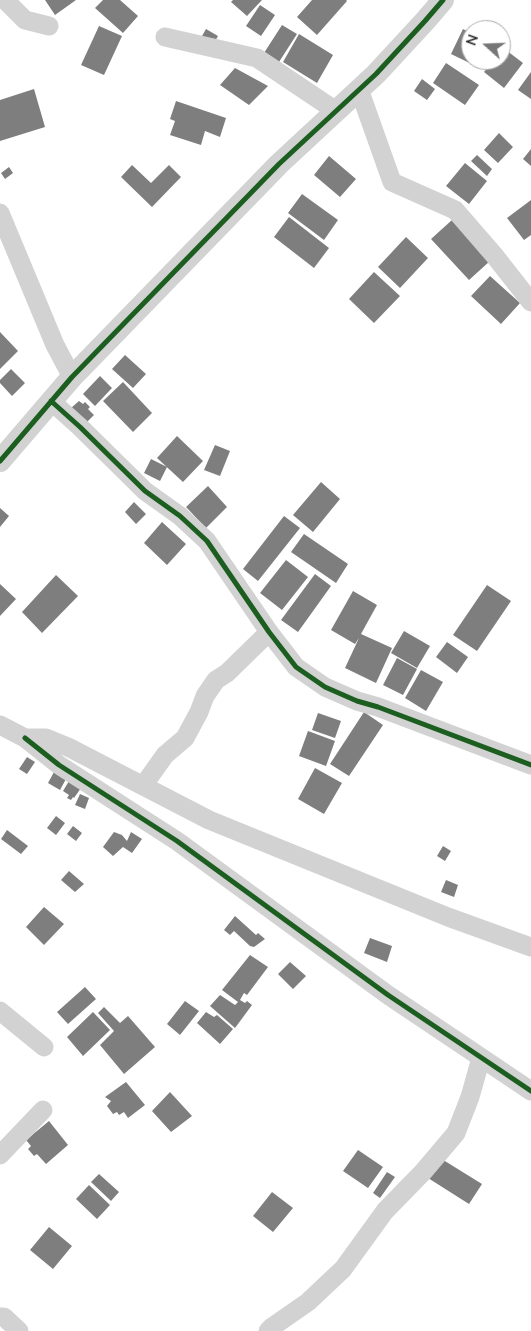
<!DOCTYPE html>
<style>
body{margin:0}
#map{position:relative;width:531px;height:1331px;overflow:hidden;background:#fff;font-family:"Nunito Sans",sans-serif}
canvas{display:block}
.north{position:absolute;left:461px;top:20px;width:50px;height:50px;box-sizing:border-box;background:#fff;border:1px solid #ababab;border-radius:50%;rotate:290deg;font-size:14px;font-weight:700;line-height:20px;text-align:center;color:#2d2d2d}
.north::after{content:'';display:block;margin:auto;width:18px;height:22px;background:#767676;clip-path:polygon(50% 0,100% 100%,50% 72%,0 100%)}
</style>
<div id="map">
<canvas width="531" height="1331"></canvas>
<div class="north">N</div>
</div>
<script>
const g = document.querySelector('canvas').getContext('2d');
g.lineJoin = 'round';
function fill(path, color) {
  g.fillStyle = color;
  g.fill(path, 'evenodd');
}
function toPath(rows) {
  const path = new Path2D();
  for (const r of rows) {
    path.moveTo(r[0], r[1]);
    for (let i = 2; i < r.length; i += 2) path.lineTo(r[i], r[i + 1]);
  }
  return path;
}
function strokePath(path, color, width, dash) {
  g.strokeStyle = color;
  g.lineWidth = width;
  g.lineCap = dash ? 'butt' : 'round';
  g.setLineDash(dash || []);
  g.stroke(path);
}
fill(toPath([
 [45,0,76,0,55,15],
 [103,0,120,0,138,16,123,33,95,8],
 [233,0,262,0,247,16,231,2],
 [312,0,346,0,347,1,317,35,297,17],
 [260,5,275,15,261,36,246,26],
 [282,25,297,34,279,62,264,53],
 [99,26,122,36,104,75,81,65],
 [206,29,218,36,214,43,202,36],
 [463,29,471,33,471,60,481,60,478,67,451,54],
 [299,34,333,55,317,83,283,62],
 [502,47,523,63,504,88,484,72,493,60,501,60,501,49],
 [446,63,479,85,465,105,433,83],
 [235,68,268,86,249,105,220,85],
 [531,72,531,99,518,90],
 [422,79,435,89,427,100,414,91],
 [34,89,45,127,0,141,0,100],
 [176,101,226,118,220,137,205,131,201,145,170,135,175,121,170,119],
 [499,133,513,147,498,163,484,150],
 [531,149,531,166,523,159],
 [477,155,492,169,487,176,471,161],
 [329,156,356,179,340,197,314,175],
 [465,163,487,181,469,204,446,186],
 [132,165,151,183,169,165,181,177,152,207,121,177],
 [9,167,13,173,5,179,1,173],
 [302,194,338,220,324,240,288,213],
 [531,200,531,235,524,240,507,218],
 [289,217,329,248,314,268,274,237],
 [452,220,490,261,469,280,431,239],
 [406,237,428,258,400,288,378,267],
 [374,272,400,296,374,323,349,299],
 [490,276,520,303,501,324,471,296],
 [0,332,18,351,0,369],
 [125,355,146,374,133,388,112,369],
 [11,369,25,383,12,396,0,383,0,380],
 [100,376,112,388,95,406,83,394],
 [123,382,152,413,133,432,103,401],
 [79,401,83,404,85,402,90,407,88,409,94,415,86,423,71,408],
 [177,436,203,461,183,482,157,458],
 [215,445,230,451,220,476,204,470],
 [151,459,167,467,160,481,144,473],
 [321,482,340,499,313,532,293,515],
 [208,486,227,507,206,528,186,507],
 [134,502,146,514,136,524,125,512],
 [0,508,9,516,0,527],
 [284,516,300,528,258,581,243,569],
 [162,522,186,544,167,565,144,543],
 [304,534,348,564,336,583,291,552],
 [286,560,308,577,282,610,260,593],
 [315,574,331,586,298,632,281,620],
 [56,575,78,596,42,633,22,612],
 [0,584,16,599,0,616],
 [487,585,511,601,477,651,453,635],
 [353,591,377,605,361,634,392,648,376,683,345,668,359,638,355,644,331,630],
 [404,631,430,646,417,668,391,653],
 [447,642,468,657,457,673,436,657],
 [397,658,417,669,403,695,383,685],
 [421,670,443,682,426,711,405,698],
 [364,712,383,725,349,776,330,764],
 [318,713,341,721,335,738,312,730],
 [308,731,335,741,326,766,299,756],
 [27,757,35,762,27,774,19,769],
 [315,768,342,783,324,814,298,799],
 [54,772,66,779,60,790,48,783],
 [69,781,81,788,74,798,73,797,71,800,67,798,69,795,63,791],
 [80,794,89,798,85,809,75,805],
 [56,816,65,823,56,835,47,828],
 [73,826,82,833,76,841,67,834],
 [7,830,28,846,21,854,1,839],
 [114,832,122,835,127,841,131,832,142,839,132,853,123,847,113,856,103,847],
 [443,846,451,851,445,861,437,856],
 [69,871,84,884,75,892,61,880],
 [446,880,458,885,454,897,441,892],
 [44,907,64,924,44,945,26,927],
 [235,916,256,935,258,933,265,939,254,947,250,946,234,931,230,935,224,930],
 [370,938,392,946,387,962,364,953],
 [250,955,268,967,247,995,244,993,240,1000,245,1003,247,1001,252,1005,235,1028,210,1006,220,995,235,1005,238,1002,222,990],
 [290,962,306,976,293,989,278,974],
 [85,987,96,999,68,1024,57,1012],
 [185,1001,199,1011,180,1035,167,1024],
 [104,1007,120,1023,128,1016,155,1047,124,1074,100,1045,114,1031,98,1013],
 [93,1012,110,1030,83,1056,67,1037],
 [206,1012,214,1017,217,1015,233,1029,220,1044,197,1023],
 [126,1082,145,1105,128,1118,124,1112,119,1115,117,1112,113,1114,107,1106,111,1101,105,1097],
 [170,1092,192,1116,171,1132,152,1111],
 [49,1121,68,1145,46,1164,37,1154,34,1156,28,1149,31,1146,26,1140],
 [358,1150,383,1167,368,1188,343,1171],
 [440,1158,482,1184,469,1204,428,1178],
 [387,1172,395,1177,380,1198,373,1193],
 [99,1174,119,1192,111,1201,91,1182],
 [89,1185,110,1205,97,1219,76,1199],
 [272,1192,293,1208,273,1232,253,1216],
 [49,1227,72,1246,53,1269,30,1250]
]), '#7e7e7e');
strokePath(toPath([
 [5,0,25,20,49,26],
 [165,37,257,58,336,111],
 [359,89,392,182,455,210,494,255,531,302],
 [0,213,55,345,72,377],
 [51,401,80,427,145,491,180,516,207,541,269,632,296,667,325,687,357,701,378,707,531,765],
 [0,725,25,738,46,738,68,747,209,820,448,917,531,947],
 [25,738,59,765,177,841,388,995,531,1091],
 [143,786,165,755,185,738,199,712,205,696,216,680,227,673,269,632],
 [0,1011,44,1047],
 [0,1155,43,1110],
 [0,1317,4,1317,19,1331],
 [268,1331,272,1327,308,1302,343,1269,385,1211,423,1172,456,1133,470,1097,481,1058]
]), '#d2d2d2', 19);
strokePath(toPath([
 [0,461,72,377,279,164,376,74,425,21,443,0]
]), '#d2d2d2', 22);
strokePath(toPath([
 [51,401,80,427,145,491,180,516,207,541,269,632,296,667,325,687,357,701,378,707,531,765],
 [0,461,72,377,279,164,376,74,425,21,443,0],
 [25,738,59,765,177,841,388,995,531,1091]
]), '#1b5e20', 5);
</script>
